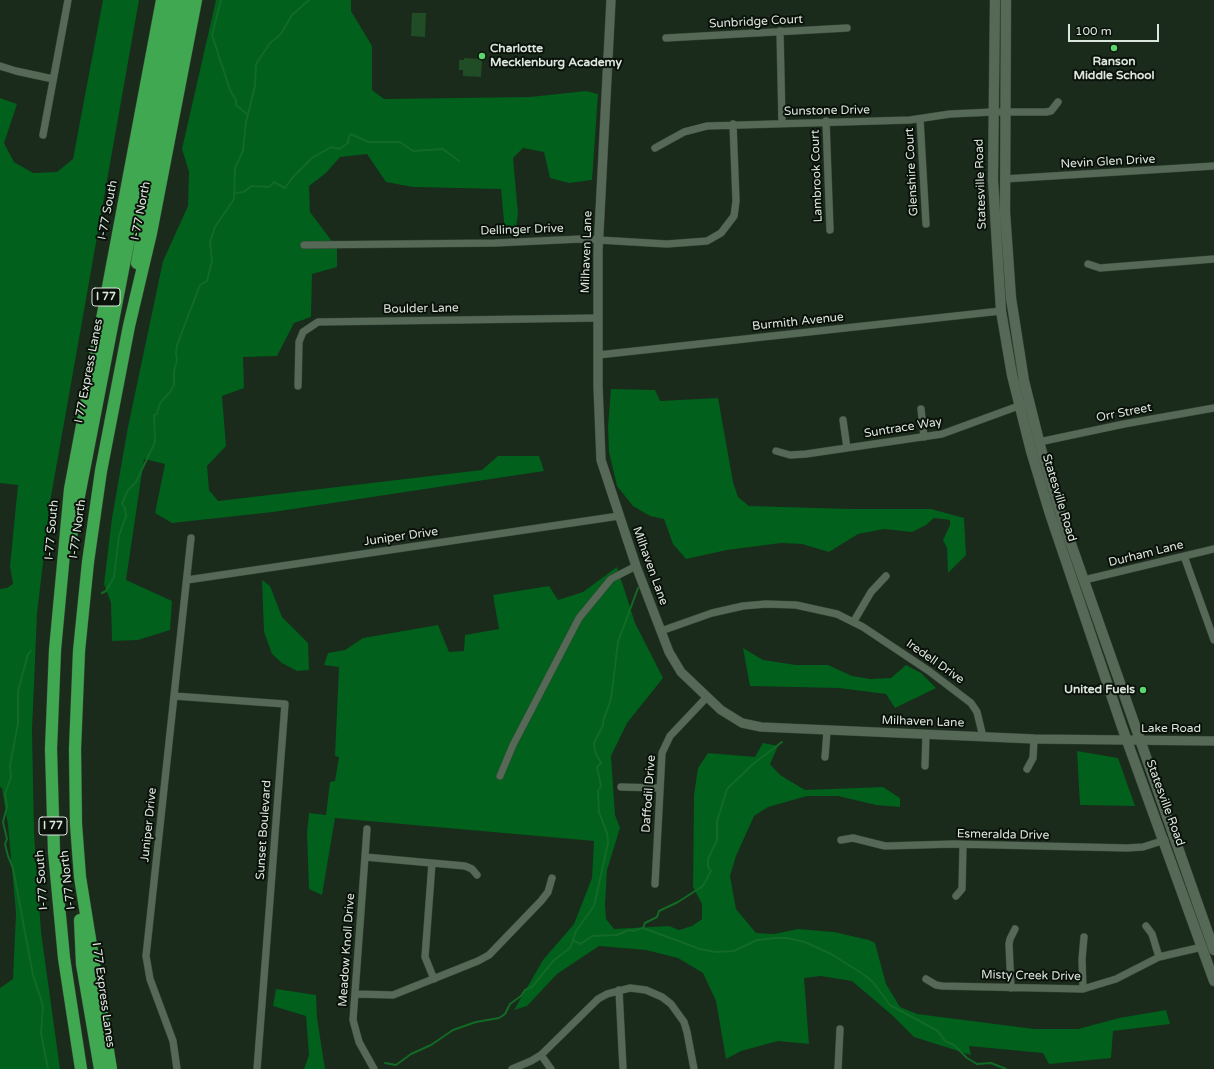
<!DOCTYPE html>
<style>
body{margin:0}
#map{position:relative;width:1214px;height:1069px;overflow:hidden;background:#1a2a1b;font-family:"Varela Round",sans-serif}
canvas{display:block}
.scale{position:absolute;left:1068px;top:24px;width:91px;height:18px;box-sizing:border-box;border:2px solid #dbe6dc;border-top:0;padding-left:5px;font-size:12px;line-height:14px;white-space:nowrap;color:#dbe6dc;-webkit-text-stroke:3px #0a110a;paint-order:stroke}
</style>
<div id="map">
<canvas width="1214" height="1069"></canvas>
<div class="scale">100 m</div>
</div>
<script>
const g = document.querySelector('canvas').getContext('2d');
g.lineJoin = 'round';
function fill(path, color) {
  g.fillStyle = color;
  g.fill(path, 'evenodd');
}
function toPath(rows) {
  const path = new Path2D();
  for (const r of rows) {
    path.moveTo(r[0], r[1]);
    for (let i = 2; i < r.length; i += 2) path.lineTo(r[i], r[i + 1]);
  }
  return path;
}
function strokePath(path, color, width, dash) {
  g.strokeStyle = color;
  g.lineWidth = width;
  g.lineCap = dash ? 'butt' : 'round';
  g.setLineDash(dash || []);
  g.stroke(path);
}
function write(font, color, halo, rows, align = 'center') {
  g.font = font + ' "Varela Round",sans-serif';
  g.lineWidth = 4;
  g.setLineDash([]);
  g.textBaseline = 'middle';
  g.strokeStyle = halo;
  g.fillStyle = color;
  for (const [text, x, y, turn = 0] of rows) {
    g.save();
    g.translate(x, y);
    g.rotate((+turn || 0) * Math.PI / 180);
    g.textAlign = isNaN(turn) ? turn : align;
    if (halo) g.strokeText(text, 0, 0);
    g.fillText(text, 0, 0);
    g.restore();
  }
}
fill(toPath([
 [412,13,426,13,425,37,411,36],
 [464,58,482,59,481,77,463,76,463,70,459,70,459,60,464,60]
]), '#204d26');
fill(toPath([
 [103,0,139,0,50,502,37,614,32,730,34,833,41,932,60,1069,0,1069,0,988,13,979,16,913,8,825,2,788,0,787,0,589,7,588,13,584,10,566,18,485,0,483,0,98,17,104,4,143,14,162,33,173,57,172,73,159],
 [216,0,351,0,351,11,372,46,372,90,384,99,530,97,586,91,598,94,592,180,569,183,550,178,544,152,523,148,513,158,518,213,515,235,505,232,501,189,413,187,386,182,367,154,340,157,326,173,309,186,310,212,337,248,337,267,312,274,311,317,294,323,277,356,243,357,244,388,222,396,226,446,207,466,209,490,218,501,482,470,498,456,539,456,544,471,273,512,172,523,155,513,165,464,144,459,126,580,172,601,170,630,138,640,112,641,111,603,104,584,112,518,128,427,163,261,188,206,189,172,182,149],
 [611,389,655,390,660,401,718,398,733,482,738,497,749,506,851,509,931,509,964,518,966,555,948,573,947,548,943,540,950,525,950,520,934,518,926,525,912,532,884,529,858,534,829,552,802,544,781,543,727,550,686,559,673,544,664,519,650,516,633,506,617,486,609,452,608,427],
 [617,567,635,623,663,678,627,723,611,756,615,815,620,828,607,870,605,905,606,919,614,929,669,926,679,930,692,926,702,919,702,904,693,887,694,795,698,768,708,753,755,757,763,743,778,746,770,764,780,775,805,790,883,787,900,798,900,807,876,805,838,796,807,796,768,807,754,816,736,856,730,876,736,909,756,933,774,934,798,929,834,932,869,940,875,943,886,984,900,1007,917,1014,1034,1029,1078,1029,1119,1018,1166,1010,1170,1024,1113,1031,1111,1058,1049,1064,1043,1053,969,1046,971,1055,914,1037,892,1015,852,981,821,976,804,978,809,1044,778,1041,741,1051,726,1059,716,1001,703,973,678,958,646,950,599,946,557,974,527,1006,514,1010,543,960,574,924,592,878,594,841,335,818,322,895,309,889,307,833,309,813,326,815,330,782,335,781,339,757,335,756,339,667,324,665,328,653,345,650,363,638,438,625,449,652,464,651,465,635,499,629,493,595,549,586,558,600,583,592],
 [262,580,270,586,282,617,308,643,309,670,297,671,282,663,272,654,264,632],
 [743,648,763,660,796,665,828,665,852,676,870,679,891,678,906,665,921,673,936,688,895,708,886,694,839,688,750,686],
 [1077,751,1118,758,1135,806,1080,805],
 [276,989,316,995,317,1018,325,1069,304,1069,309,1055,306,1016,273,1006]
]), '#00601c');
strokePath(toPath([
 [221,0,212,35,230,90,236,100,236,105,248,115],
 [235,193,244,192,251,186,269,187,274,182,285,188,293,177,312,158,331,147,339,149,348,143,349,136,351,134,368,142,400,142,413,151,443,149,459,161],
 [102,593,106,591,114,577,119,536,126,516,125,508,122,504,128,490,136,482,155,442,154,415,157,414,160,403,170,392,174,385,174,371,177,360,176,354,177,345,200,285,207,281,212,261,210,242,215,227,234,199,235,168,243,151,246,122,255,86,256,64,270,43,281,34,292,15,309,0],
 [31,651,28,654,18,691,18,724,10,765,11,777,5,794,7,807,3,822,7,839,5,844,8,856,13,868,33,975,43,1006,41,1033,48,1069],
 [643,928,700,949,716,952,734,951,757,940,774,938,787,938,805,942,831,954,863,974,873,982,890,1005,938,1031,945,1041,954,1045,967,1058,977,1064,991,1063,1006,1069],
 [574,941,581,944,592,936,617,935,629,930,633,931,643,928,645,923,657,917,659,911,678,902,703,886,711,871,708,867,708,859,717,840,717,821,727,789,753,764,782,742],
 [385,1063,396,1065,411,1054,431,1045,453,1030,476,1022,499,1018,505,1014,510,1004,521,996,525,990,532,987,554,960,570,948,576,931,594,906,608,843,607,833,599,812,598,791,601,786,597,767,601,763,595,752,594,743,603,725,603,721,611,699,618,642,638,588]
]), '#126a26', 2);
const minor = toPath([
 [780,31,782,123],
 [666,38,847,28],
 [0,66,16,71,53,79],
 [920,119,926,224],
 [826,121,830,230],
 [43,135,68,0],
 [655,148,684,132,707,126,910,120,950,114,993,112,1046,112,1051,111,1058,102],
 [1004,179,1214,166],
 [304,245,495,243,581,239,667,244,707,241,721,233,734,216,736,201,733,124],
 [1088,264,1100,268,1214,259],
 [598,355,1001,311],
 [298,386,299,342,303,332,318,322,598,318],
 [921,409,924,437],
 [843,420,847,448],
 [1039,442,1124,424,1214,408],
 [776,451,790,455,806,454,942,434,1024,404],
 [1184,556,1214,640],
 [187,580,619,516],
 [1084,580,1214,549],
 [854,621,871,592,886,576],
 [661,631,712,613,743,606,766,604,796,605,837,614,863,627,929,671,971,703,977,712,983,737],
 [174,696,285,704,257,1069],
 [825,757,827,731],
 [925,766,926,734],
 [1027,769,1033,758,1034,739],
 [500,776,513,745,579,618,611,579,636,566],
 [621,787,659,788],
 [367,829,353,1020,359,1042,374,1069],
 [841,840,853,838,885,846,954,844,1127,848,1143,847,1165,840],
 [365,857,465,866,472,869,477,875],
 [432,863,425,957,434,979],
 [655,884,662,753,670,736,706,698],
 [956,896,962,889,963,845],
 [1146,926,1152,934,1159,957],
 [926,979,936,985,942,986,1083,989,1116,979,1159,957,1202,947],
 [1011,988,1009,944,1010,939,1015,929],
 [1083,989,1082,959,1084,937],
 [619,990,623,1069],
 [355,994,393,995,478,961,489,955,541,901,548,892,552,878],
 [541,1055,551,1069],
 [177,1069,173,1041,150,979,146,956,191,538],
 [512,1069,531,1061,541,1055,598,999,607,994,630,988,646,990,662,997,671,1004,684,1022,687,1032,694,1069],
 [838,1069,840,1029]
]);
const tertiary = toPath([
 [611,0,598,251,598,386,601,460,636,566,669,652,681,672,721,710,742,723,761,727,1034,739,1214,741]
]);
const secondary = toPath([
 [995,0,993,180,1001,311,1012,375,1031,451,1050,514,1122,727,1214,981],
 [1006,0,1005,212,1011,298,1024,381,1041,449,1063,521,1214,950]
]);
const motorway = toPath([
 [137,263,184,0],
 [71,537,132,223,172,0],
 [80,920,82,964,100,1069],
 [81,1069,64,958,54,852,51,749,55,650,70,489,162,0],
 [111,1069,80,877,76,824,75,749,79,651,88,562,101,471,129,326,151,233,196,0]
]);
strokePath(minor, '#384639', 8);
strokePath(tertiary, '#384639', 10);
strokePath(secondary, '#384639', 11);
strokePath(motorway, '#384639', 13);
strokePath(minor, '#566957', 7);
strokePath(tertiary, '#566957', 9);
strokePath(secondary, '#566957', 10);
strokePath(motorway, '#40a850', 12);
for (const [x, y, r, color] of [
 [1114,48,4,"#5cd56d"],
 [482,56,4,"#5cd56d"],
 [1143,690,4,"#5cd56d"]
]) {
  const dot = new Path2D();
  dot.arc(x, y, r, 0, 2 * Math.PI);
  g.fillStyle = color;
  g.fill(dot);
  strokePath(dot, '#0a110a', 1.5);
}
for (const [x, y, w] of [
 [106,297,28],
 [53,826,28]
]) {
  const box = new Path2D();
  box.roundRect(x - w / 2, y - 9, w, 18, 3);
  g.fillStyle = '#0a110a';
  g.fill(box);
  strokePath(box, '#dbe6dc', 1);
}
write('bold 11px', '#dbe6dc', null, [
 ["I 77",106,297],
 ["I 77",53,826]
]);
write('12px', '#dbe6dc', '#0a110a', [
 ["Sunbridge Court",756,22,-3],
 ["Sunstone Drive",827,111,-1],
 ["Nevin Glen Drive",1108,162,-3],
 ["Glenshire Court",912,172,-93],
 ["Lambrook Court",817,176,-92],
 ["Statesville Road",981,184,-92],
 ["I-77 South",108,210,-79],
 ["I-77 North",141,211,-79],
 ["Dellinger Drive",522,230,-2],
 ["Milhaven Lane",587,252,-88],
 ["Boulder Lane",421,309,-1],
 ["Burmith Avenue",798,322,-6],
 ["I 77 Express Lanes",89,371,-79],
 ["Orr Street",1124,413,-11],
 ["Suntrace Way",903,428,-9],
 ["Statesville Road",1059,498,73],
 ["I-77 North",78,529,-82],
 ["I-77 South",52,530,-85],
 ["Juniper Drive",401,537,-8],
 ["Durham Lane",1146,554,-14],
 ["Milhaven Lane",650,566,70],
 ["Iredell Drive",935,662,35],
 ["Milhaven Lane",923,722,2],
 ["Lake Road",1171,729],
 ["Daffodil Drive",649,794,-86],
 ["Statesville Road",1165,803,70],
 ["Juniper Drive",149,825,-84],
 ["Sunset Boulevard",264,830,-86],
 ["Esmeralda Drive",1003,835,1],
 ["I-77 South",42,880,-94],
 ["I-77 North",68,880,-97],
 ["Meadow Knoll Drive",347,950,-86],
 ["Misty Creek Drive",1031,976,1],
 ["I 77 Express Lanes",103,995,82]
]);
write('bold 12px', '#dbe6dc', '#0a110a', [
 ["Charlotte",490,49],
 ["Mecklenburg Academy",490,63],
 ["Ranson",1114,62,"center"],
 ["Middle School",1114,76,"center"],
 ["United Fuels",1135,690,"right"]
], 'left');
</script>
